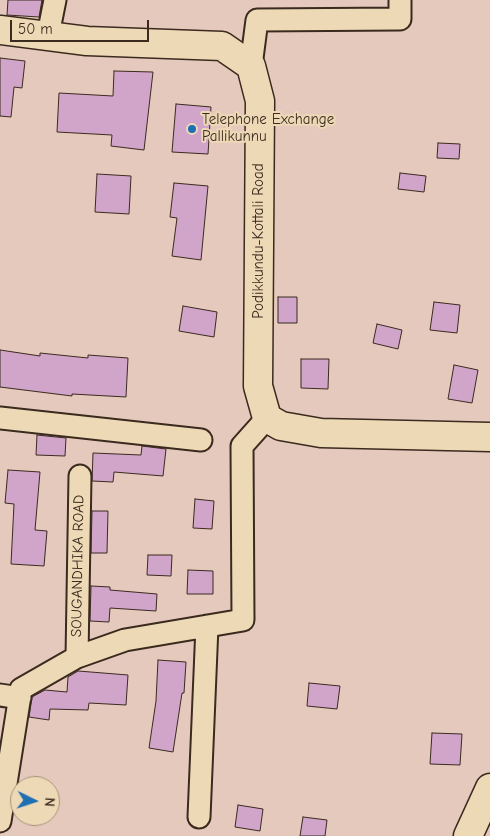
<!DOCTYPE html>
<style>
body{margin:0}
#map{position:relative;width:490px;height:836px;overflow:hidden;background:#e5c9bc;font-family:"Comic Neue",sans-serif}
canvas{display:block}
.north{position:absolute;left:10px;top:776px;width:50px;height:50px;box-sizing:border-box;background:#eed9b7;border:1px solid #a6937a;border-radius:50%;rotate:94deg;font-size:14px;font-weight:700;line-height:20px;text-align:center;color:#3b2a1e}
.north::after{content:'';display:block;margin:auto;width:18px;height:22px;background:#1f6fb2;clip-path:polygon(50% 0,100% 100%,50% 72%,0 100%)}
.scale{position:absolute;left:10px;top:20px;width:139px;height:22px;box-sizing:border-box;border:2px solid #3b2a1e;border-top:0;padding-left:6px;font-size:15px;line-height:18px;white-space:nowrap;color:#3b2a1e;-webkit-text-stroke:4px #eed9b7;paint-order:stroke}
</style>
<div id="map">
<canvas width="490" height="836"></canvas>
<div class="north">N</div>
<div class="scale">50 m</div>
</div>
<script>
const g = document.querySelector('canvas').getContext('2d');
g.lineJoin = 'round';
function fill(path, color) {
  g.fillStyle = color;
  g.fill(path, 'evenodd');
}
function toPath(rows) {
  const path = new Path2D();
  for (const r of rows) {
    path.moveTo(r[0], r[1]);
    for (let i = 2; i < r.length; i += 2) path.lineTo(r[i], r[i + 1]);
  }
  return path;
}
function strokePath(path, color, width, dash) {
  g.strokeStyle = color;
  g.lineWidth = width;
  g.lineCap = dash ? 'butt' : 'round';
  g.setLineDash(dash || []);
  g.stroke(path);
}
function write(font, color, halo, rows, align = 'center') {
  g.font = font + ' "Comic Neue",sans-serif';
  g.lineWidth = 4;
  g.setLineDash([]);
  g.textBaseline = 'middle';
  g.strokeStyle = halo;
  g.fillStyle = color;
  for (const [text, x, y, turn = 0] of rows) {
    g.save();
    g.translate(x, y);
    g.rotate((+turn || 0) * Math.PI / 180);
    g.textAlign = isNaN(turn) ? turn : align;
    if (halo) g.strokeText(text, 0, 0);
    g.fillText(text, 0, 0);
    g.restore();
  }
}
const building = toPath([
 [8,0,42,0,39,17,7,15,8,0],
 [0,58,25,61,22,88,14,87,11,117,0,116,0,58],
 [114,71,153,72,144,150,111,146,112,135,57,132,59,93,113,96,114,71],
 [176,104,211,107,208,154,172,152,176,104],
 [438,143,460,144,459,159,437,158,438,143],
 [400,173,426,176,424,192,398,189,400,173],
 [97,174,131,176,129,214,95,212,97,174],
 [174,183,208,186,201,260,172,256,177,218,170,217,174,183],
 [278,297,297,297,297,323,278,323,278,297],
 [434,302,460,305,457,333,430,330,434,302],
 [183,306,217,312,214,337,179,331,183,306],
 [377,324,402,330,398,349,373,343,377,324],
 [0,350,40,356,40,353,88,358,88,355,128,358,126,397,72,394,72,396,0,387,0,350],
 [301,359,329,359,328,389,301,388,301,359],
 [454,365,478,370,472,403,448,399,454,365],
 [37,435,66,438,65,456,36,455,37,435],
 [142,446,166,449,163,476,114,472,113,482,92,481,93,453,141,455,142,446],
 [8,470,40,472,35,530,47,531,44,566,11,564,14,504,5,503,8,470],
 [195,499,214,501,212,529,193,528,195,499],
 [92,511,108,511,107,553,91,553,92,511],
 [148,555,172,555,171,576,147,575,148,555],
 [188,570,213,571,213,594,187,594,188,570],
 [91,586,110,587,110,590,157,594,156,611,110,608,109,622,90,621,91,586],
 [158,660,186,662,184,693,182,693,173,752,149,748,156,701,158,660],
 [78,671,128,675,126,705,89,703,88,710,50,709,49,720,29,717,32,697,45,690,67,692,68,677,78,671],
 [309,683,340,686,337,709,307,706,309,683],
 [432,733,462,734,460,765,430,764,432,733],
 [238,805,263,809,260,831,235,827,238,805],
 [303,817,327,820,325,836,300,836,303,817]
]);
fill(building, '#d0a5c9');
strokePath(building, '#3b2a1e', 1);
const minor = toPath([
 [48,35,55,0],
 [251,66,257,20,400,19,400,0],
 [0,418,201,440],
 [77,657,80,476],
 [0,695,20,698],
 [199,817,207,626],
 [0,821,21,689,77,657,125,640,243,620,242,446,267,418]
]);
const major = toPath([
 [0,30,87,41,222,46,251,66,260,101,258,386,267,418,281,426,321,433,490,437],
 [468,836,490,788]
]);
strokePath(minor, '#3b2a1e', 25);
strokePath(major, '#3b2a1e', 31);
strokePath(minor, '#eed9b7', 21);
strokePath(major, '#eed9b7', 28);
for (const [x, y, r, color] of [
 [192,129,5,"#1f6fb2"]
]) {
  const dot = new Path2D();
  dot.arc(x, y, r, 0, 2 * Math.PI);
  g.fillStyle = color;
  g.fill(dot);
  strokePath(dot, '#eed9b7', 2);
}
write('15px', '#3b2a1e', '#eed9b7', [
 ["Telephone Exchange",202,120],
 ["Pallikunnu",202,137]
], 'left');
write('15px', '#3b2a1e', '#eed9b7', [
 ["Podikkundu-Kottali Road",259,241,-90],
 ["SOUGANDHIKA ROAD",78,566,-89]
]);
</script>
